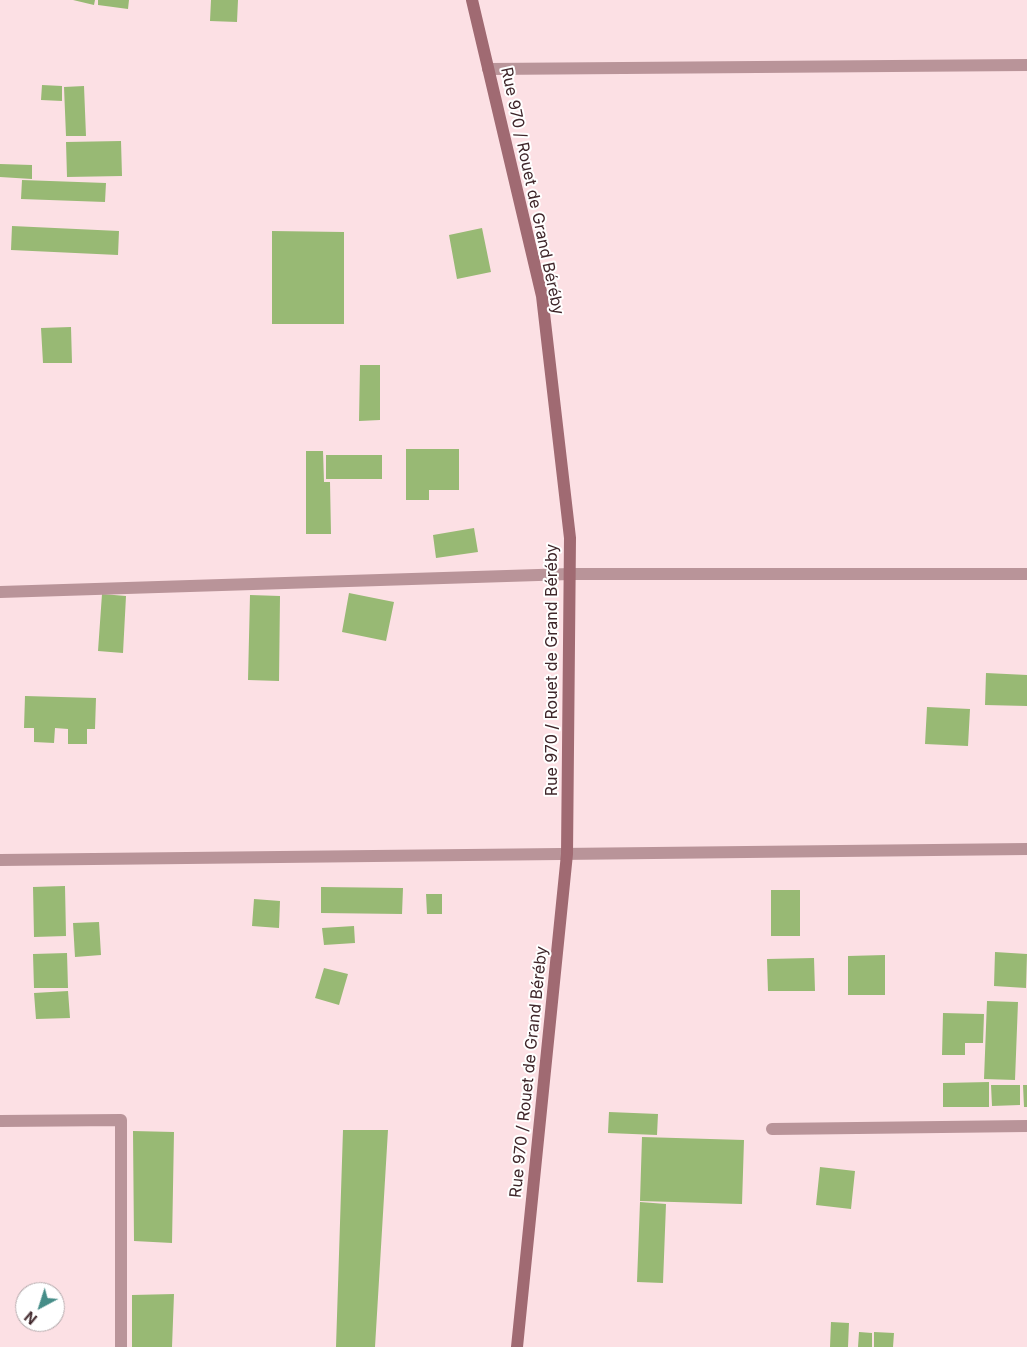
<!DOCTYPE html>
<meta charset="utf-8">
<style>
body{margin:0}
#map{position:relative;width:1027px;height:1347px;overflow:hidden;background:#fce0e4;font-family:Inter,sans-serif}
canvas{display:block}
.north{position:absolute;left:15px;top:1282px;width:50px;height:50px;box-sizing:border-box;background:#fff;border:1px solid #b2a8aa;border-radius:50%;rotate:220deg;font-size:14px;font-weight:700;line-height:20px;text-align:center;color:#3f262a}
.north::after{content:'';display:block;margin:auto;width:18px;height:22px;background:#468d88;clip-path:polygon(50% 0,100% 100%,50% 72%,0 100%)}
</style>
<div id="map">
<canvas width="1027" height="1347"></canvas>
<div class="north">N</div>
</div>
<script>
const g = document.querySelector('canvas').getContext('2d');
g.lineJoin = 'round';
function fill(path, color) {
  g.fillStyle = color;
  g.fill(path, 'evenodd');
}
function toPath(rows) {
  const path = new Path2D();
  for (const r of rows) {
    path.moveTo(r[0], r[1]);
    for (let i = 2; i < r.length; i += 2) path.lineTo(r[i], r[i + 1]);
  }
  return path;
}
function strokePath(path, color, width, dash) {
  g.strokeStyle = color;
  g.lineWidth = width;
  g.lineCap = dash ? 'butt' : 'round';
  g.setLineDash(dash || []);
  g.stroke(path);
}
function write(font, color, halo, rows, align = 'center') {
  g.font = font + ' Inter,sans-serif';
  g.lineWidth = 4;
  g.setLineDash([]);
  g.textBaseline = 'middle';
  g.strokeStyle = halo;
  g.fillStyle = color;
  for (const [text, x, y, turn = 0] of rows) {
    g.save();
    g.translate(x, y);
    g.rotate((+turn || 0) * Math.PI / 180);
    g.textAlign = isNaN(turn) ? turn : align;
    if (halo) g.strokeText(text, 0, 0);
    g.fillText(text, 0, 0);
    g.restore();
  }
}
fill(toPath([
 [73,0,95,0,94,5],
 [98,0,129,0,128,9,98,5],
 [211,0,238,0,237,22,210,21],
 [42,85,62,86,62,101,41,100],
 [84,86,86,136,66,136,64,87],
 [121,141,122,176,67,177,66,142],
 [0,164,32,165,32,179,0,177],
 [22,180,106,183,105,202,21,199],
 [12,226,119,231,118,255,11,250],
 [482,228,491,272,457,279,449,235],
 [272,231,344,232,344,324,272,324],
 [71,327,72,363,43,363,41,328],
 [360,365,380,365,380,420,359,421],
 [406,449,459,449,459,490,429,490,429,500,406,500],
 [306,451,323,451,324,482,330,482,331,534,306,534],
 [326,455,382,455,382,479,326,479],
 [474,528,478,552,436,558,433,535],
 [349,593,394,602,386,641,342,632],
 [102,594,126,596,123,653,98,651],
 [250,595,280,596,279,681,248,680],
 [986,673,1027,675,1027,706,985,705],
 [25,696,96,698,95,729,87,729,87,744,68,744,68,729,55,728,54,743,34,742,34,728,24,728],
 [927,707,970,709,968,746,925,744],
 [65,886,66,936,34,937,33,887],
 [321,887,403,888,402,914,321,913],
 [771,890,800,890,800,936,771,936],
 [426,894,442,894,442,914,427,914],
 [254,899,280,901,279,928,252,926],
 [99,922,101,955,75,957,73,923],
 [354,926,355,943,324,945,322,928],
 [995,952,1027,954,1026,988,994,986],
 [67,953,68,988,34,988,33,954],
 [885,955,885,995,848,995,848,956],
 [814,958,815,991,768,991,767,959],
 [324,968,348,974,339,1005,315,998],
 [68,991,70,1018,36,1019,34,993],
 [987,1001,1018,1002,1015,1080,984,1079],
 [943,1013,984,1014,983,1043,965,1043,965,1055,942,1055],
 [989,1082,989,1107,943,1107,943,1083],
 [991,1085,1020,1085,1020,1105,992,1106],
 [1023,1085,1027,1085,1027,1107,1024,1107],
 [609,1112,658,1114,657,1135,608,1133],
 [343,1130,388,1130,375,1347,336,1347],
 [133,1131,174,1132,172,1243,134,1241],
 [642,1137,744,1140,742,1204,640,1201],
 [820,1167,855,1171,851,1209,816,1205],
 [640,1202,666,1204,663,1283,637,1282],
 [174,1294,172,1347,132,1347,132,1295],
 [831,1322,849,1323,848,1347,830,1347],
 [859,1332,872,1333,872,1347,858,1347],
 [874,1332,894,1333,893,1347,874,1347]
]), '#98b974');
strokePath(toPath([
 [488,69,1027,65],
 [0,592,570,574,1027,574],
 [0,860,1027,849],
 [0,1121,121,1120,121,1347],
 [772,1129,1027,1126]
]), '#b99499', 12);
strokePath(toPath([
 [472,0,542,296,570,538,567,854,517,1347]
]), '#a06a72', 12);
write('16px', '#3f262a', '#fff', [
 ["Rue 970 / Rouet de Grand Béréby",532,191,78],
 ["Rue 970 / Rouet de Grand Béréby",552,670,-90],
 ["Rue 970 / Rouet de Grand Béréby",529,1072,-84]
]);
</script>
